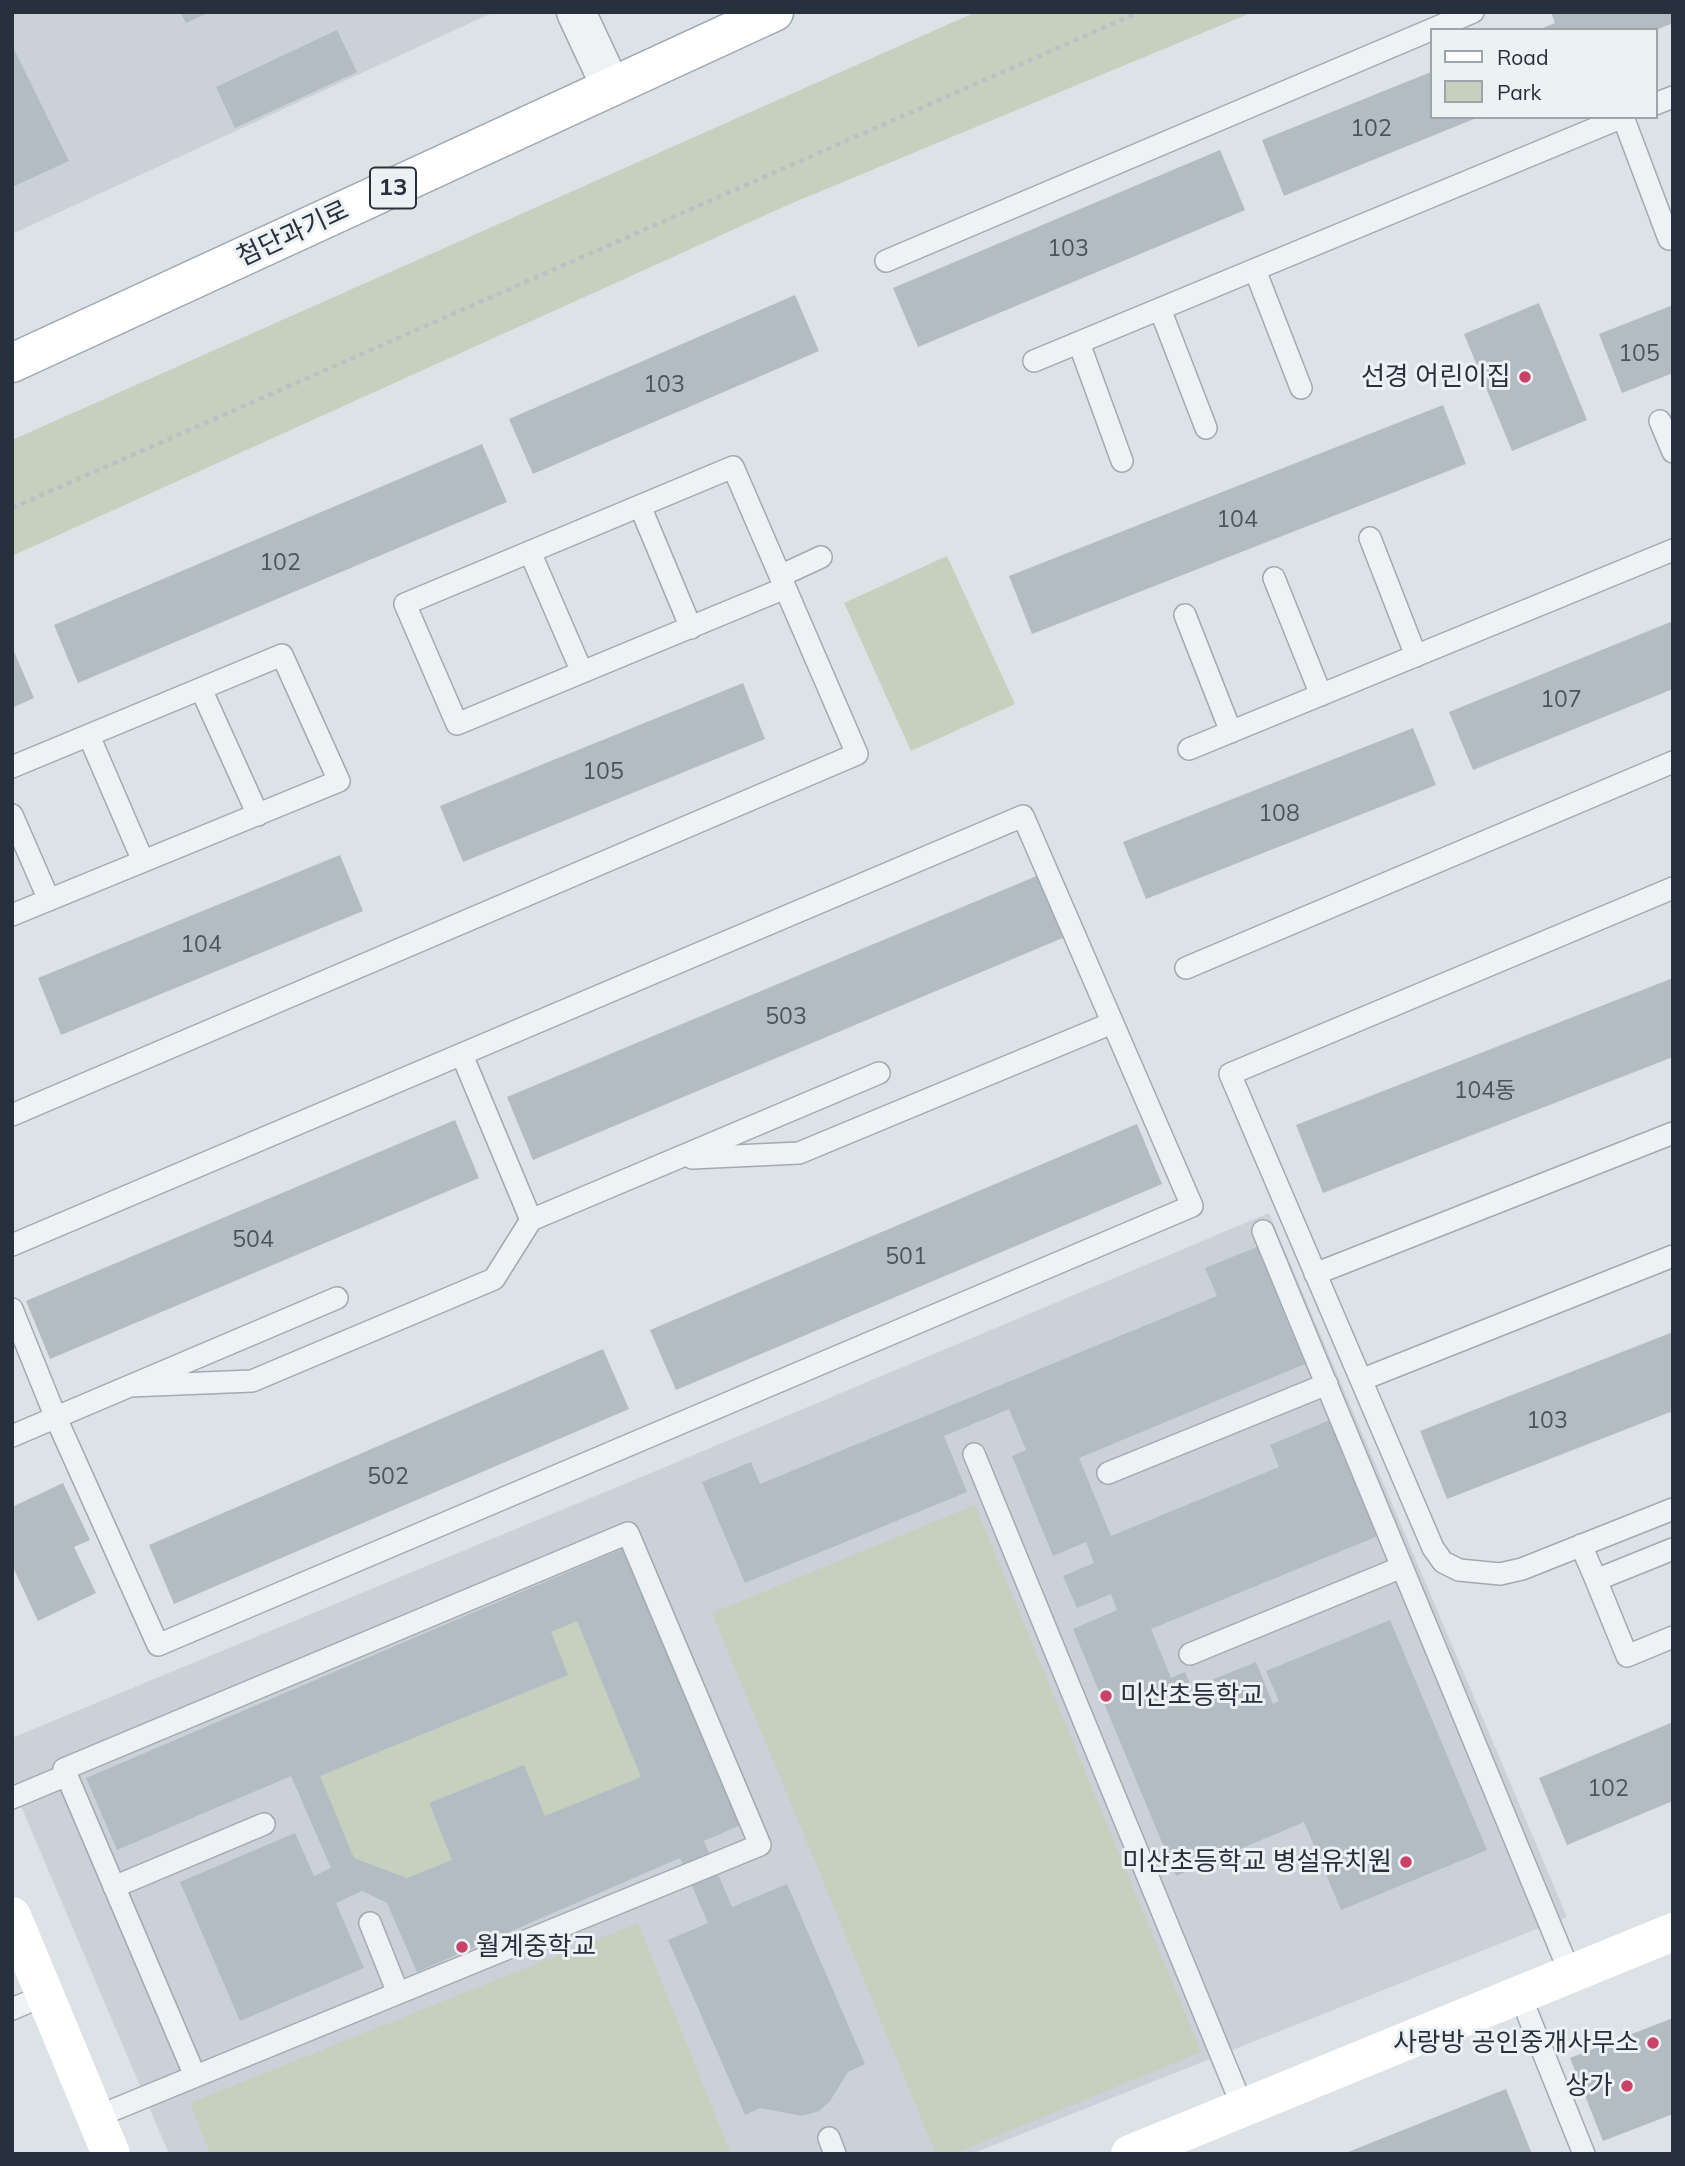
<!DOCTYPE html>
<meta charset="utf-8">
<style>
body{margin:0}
#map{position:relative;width:1685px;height:2166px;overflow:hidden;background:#dde2e7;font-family:Mulish,sans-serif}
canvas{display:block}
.frame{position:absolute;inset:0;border:14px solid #27313d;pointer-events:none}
.legend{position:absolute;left:1430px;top:28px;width:228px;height:91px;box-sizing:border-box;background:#ecf1f4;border:2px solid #9da4ab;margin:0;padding:9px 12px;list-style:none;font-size:21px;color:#27313d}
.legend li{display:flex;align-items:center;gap:14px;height:35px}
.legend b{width:35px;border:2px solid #9da4ab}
</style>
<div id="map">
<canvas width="1685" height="2166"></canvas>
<div class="frame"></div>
<ul class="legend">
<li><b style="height:9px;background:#fff"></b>Road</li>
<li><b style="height:19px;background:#c5d0be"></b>Park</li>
</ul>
</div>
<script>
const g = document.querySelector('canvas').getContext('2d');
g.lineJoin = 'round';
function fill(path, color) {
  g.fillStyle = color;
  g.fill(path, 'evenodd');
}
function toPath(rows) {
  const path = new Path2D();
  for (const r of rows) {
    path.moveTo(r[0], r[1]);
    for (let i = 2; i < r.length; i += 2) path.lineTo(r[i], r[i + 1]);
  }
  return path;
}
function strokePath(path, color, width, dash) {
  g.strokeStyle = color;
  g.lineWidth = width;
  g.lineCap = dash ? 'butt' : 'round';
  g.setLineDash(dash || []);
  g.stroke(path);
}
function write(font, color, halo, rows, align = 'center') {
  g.font = font + ' Mulish,"Noto Sans KR",sans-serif';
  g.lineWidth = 6;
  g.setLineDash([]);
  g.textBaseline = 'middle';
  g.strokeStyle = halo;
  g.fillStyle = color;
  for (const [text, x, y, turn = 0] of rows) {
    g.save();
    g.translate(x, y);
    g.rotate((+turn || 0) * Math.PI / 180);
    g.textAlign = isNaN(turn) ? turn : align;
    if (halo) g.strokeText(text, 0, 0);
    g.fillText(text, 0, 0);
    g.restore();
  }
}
fill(toPath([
 [12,12,494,12,12,234],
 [1269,1213,1567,1917,971,2154,169,2154,12,1785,12,1738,646,1475]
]), '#cbd1d8');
fill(toPath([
 [976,12,1253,12,790,204,12,556,12,440],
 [947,556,1015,704,911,751,844,603],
 [975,1505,1201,2052,953,2154,936,2154,712,1613],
 [577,1621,641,1777,545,1816,524,1765,429,1803,452,1860,407,1878,354,1858,320,1776,568,1675,551,1632],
 [638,1923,731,2154,210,2154,190,2103]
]), '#c5d0be');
fill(toPath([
 [180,12,210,12,186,23],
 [1551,12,1673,12,1673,23,1656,30,1538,30,1555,23],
 [337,30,357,72,235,128,216,87],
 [12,45,69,161,12,187],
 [1431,72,1431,117,1479,117,1284,196,1262,140],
 [1220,150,1245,210,918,347,893,288],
 [795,295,819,351,533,474,509,419],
 [1539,303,1587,420,1512,451,1464,334],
 [1673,305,1673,373,1622,393,1599,334],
 [1443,405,1466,464,1032,634,1009,576],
 [482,444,507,502,78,683,54,625],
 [1673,621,1673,689,1473,770,1449,712],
 [12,647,34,698,12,708],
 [743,683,765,739,463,862,440,806],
 [1413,728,1436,785,1146,899,1123,842],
 [340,855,363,911,61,1035,38,978],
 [1039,875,1065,937,533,1160,507,1097],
 [1673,978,1673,1057,1323,1193,1296,1125],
 [455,1120,479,1178,50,1359,26,1301],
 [1137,1124,1162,1184,676,1390,650,1330],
 [1257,1247,1305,1364,1079,1458,1111,1536,1279,1467,1270,1445,1330,1420,1378,1536,1151,1629,1171,1678,1185,1672,1192,1688,1256,1662,1273,1704,1279,1701,1266,1671,1390,1620,1487,1850,1341,1910,1304,1822,1176,1876,1073,1629,1117,1610,1111,1594,1077,1608,1063,1576,1094,1563,1086,1542,1053,1556,1012,1456,1026,1450,1009,1409,944,1436,967,1492,745,1583,702,1482,751,1462,760,1484,1217,1296,1205,1268],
 [1673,1332,1673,1411,1447,1499,1420,1431],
 [603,1349,629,1409,174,1604,149,1545],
 [63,1483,90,1540,74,1547,96,1593,38,1621,12,1565,12,1507],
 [624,1548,743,1824,704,1841,732,1907,787,1884,865,2064,848,2072,830,2101,819,2111,802,2116,760,2108,745,2115,668,1940,708,1923,680,1858,417,1972,387,1903,362,1891,336,1903,364,1968,240,2021,180,1882,295,1833,314,1876,331,1868,291,1776,117,1850,86,1778],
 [577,1621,641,1777,545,1816,524,1765,429,1803,452,1860,407,1878,354,1858,320,1776,568,1675,551,1632],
 [1673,1722,1673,1801,1567,1845,1539,1778],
 [1673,2018,1673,2114,1603,2141,1570,2058],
 [1506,2089,1532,2154,1343,2154]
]), '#b4bcc3');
const lane = toPath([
 [1655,104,1673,97],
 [1623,117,1669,239],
 [886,261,1473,12],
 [1255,270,1301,388],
 [1160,309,1206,428],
 [1079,343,1122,461],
 [1034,361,1623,117],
 [1660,421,1673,452],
 [640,506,691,628],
 [1370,538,1416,656],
 [530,552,582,672],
 [780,576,821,557],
 [1274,578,1321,695],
 [1185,615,1231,732],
 [201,689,258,815],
 [89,736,143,861],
 [1189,749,1673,550],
 [12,767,282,655,339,781,12,915],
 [12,815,49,900],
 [1673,888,1230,1074,1433,1548,1443,1562,1459,1570,1500,1574,1522,1569,1673,1509],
 [1186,968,1673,762],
 [462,1055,531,1220],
 [12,1115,857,754,733,467,405,604,457,724,785,588],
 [692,1158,799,1153,1112,1023],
 [1263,1231,1570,1973],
 [12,1245,1023,816,1192,1206,158,1645,56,1418,12,1309],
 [1315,1274,1673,1133],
 [1361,1380,1673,1256],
 [130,1386,252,1381,494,1279,531,1220,879,1073],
 [12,1436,337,1298],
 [974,1454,1243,2108],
 [1108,1473,1327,1384],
 [1581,1545,1596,1580,1673,1549],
 [1596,1580,1627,1656,1673,1637],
 [1190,1654,1402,1567],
 [12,1798,67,1775],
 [114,1887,264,1824],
 [370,1923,398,1993],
 [1520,1995,1584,2154],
 [12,2009,45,1995],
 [96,2117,760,1845,628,1533,64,1769,195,2076],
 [829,2138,835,2154]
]);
const street = toPath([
 [576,12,611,87]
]);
const primary = toPath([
 [12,363,774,12]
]);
strokePath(lane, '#a3a9b1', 24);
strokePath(street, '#a3a9b1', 41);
strokePath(primary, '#9ca8b2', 41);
strokePath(toPath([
 [12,508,1139,12]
]), '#bbc0c5', 4.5, [5, 5]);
strokePath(lane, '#eff2f5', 21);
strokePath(street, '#eff2f5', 38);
strokePath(toPath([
 [12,1916,111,2154],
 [1130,2154,1673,1932]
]), '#fff', 38);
strokePath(primary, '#fff', 38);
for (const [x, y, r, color] of [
 [1525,377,7,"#cb4268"],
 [1106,1696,7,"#cb4268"],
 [1406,1862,7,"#cb4268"],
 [462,1947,7,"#cb4268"],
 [1653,2043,7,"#cb4268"],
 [1627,2086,7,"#cb4268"]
]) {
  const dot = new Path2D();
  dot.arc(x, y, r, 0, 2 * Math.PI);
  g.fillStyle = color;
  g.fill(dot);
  strokePath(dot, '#ecf1f4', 2.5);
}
write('23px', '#4a545e', null, [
 ["102",1371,129],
 ["103",1068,249],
 ["105",1639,354],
 ["103",664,385],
 ["104",1237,520],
 ["102",280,563],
 ["107",1561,700],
 ["105",603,772],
 ["108",1279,814],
 ["104",201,945],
 ["503",786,1017],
 ["104동",1485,1091],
 ["504",253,1240],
 ["501",906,1257],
 ["103",1547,1421],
 ["502",388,1477],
 ["102",1608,1789]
]);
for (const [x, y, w] of [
 [393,188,46]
]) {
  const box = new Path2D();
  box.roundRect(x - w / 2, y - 20.5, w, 41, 5);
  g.fillStyle = '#ecf1f4';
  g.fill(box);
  strokePath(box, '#27313d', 2);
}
write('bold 24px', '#27313d', null, [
 ["13",393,188]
]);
write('26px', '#27313d', '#ecf1f4', [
 ["첨단과기로",293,234,-25]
]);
write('26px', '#27313d', '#ecf1f4', [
 ["선경 어린이집",1511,377],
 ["미산초등학교",1120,1696,"left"],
 ["미산초등학교 병설유치원",1392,1862],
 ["월계중학교",476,1947,"left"],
 ["사랑방 공인중개사무소",1639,2043],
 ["상가",1613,2086]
], 'right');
</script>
